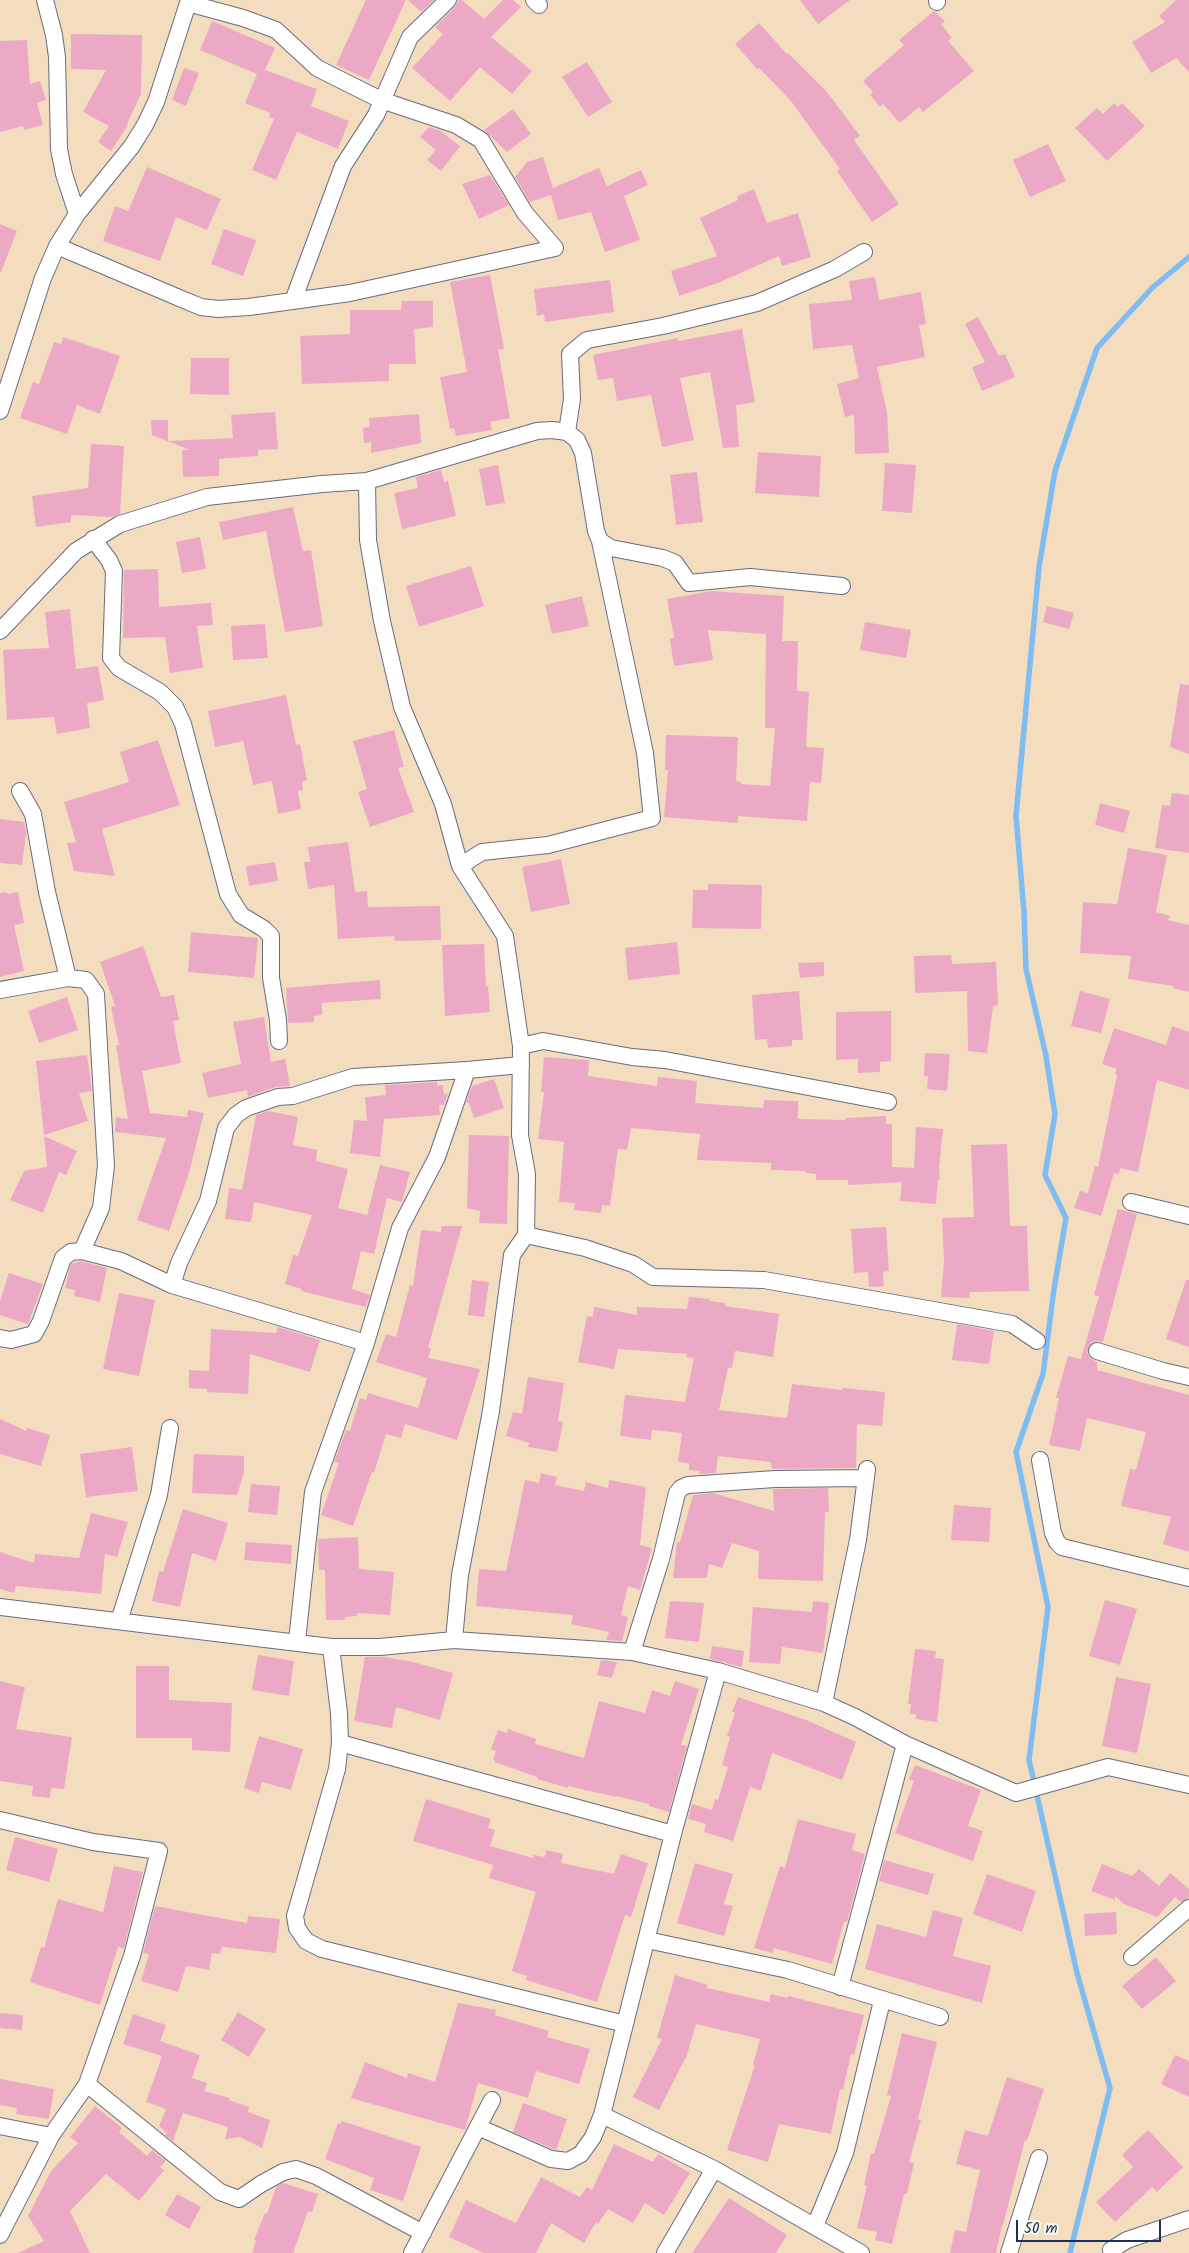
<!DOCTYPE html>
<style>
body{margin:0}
#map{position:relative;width:1189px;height:2253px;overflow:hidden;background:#f4ddbf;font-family:Kalam,sans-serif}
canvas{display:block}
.scale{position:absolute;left:1016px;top:2220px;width:145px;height:22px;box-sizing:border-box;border:2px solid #1b2f5e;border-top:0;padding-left:6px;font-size:15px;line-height:18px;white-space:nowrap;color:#1b2f5e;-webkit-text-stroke:4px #fbf7ec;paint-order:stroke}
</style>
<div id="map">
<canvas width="1189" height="2253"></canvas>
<div class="scale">50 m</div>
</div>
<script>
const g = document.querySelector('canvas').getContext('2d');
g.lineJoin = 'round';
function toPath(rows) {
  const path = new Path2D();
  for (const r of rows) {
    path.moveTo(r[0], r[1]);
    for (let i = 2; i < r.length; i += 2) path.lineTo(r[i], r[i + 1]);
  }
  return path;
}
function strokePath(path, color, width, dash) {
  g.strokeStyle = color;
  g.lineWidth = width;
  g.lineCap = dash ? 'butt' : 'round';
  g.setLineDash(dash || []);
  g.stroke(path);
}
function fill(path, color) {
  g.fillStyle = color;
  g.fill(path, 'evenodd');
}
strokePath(toPath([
 [1070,2253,1110,2088,1077,1973,1029,1760,1048,1607,1016,1452,1043,1374,1054,1289,1066,1218,1045,1175,1055,1114,1046,1056,1026,969,1024,912,1016,816,1039,567,1055,471,1097,348,1152,288,1189,257]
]), '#7fbcf2', 5.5);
fill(toPath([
 [366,0,406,0,369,80,336,65],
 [408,0,434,0,421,12],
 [458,0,462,0,484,19,503,0,513,0,521,7,491,37,532,71,512,94,480,67,450,101,412,68,443,34,435,27,455,7],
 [800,0,850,0,818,24],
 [1176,0,1189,0,1189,72,1176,58,1151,73,1132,42,1165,22,1159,16],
 [934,11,945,21,941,24,952,38,948,41,974,71,923,112,919,107,900,123,883,104,880,107,870,95,873,92,863,81,904,45,899,40],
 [212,21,275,48,265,70,317,89,311,106,349,121,338,149,297,132,276,180,252,170,274,119,269,117,270,113,245,103,257,74,200,50],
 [759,23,787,54,788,53,827,92,860,136,854,140,899,204,872,222,837,171,840,169,791,101,759,68,757,69,735,44],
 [71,34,142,35,141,94,127,124,128,125,111,151,98,142,109,126,83,112,106,70,71,69],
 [27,40,30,84,40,81,46,100,37,103,43,125,24,130,23,126,0,132,0,41],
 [587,62,612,102,588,117,562,77],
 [184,68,199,73,186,106,172,100],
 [1114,103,1118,107,1122,103,1145,126,1107,161,1075,128,1097,108,1103,114],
 [513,109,531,134,507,152,484,130],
 [429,127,439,130,460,146,441,171,427,160,436,150,420,137],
 [1048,144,1066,181,1030,197,1013,160],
 [543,157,553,188,599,168,607,186,641,170,648,185,624,196,640,240,605,252,591,212,558,220,551,195,530,202,515,177,527,162],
 [147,167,221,199,207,230,176,217,160,261,103,241,115,206,128,211],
 [490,175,509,205,479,219,462,184],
 [754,189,767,223,798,213,811,257,782,266,779,256,718,283,679,296,671,271,717,256,700,218,738,200,737,196],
 [0,224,17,231,1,272,0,272],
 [224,229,256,240,243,276,211,264],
 [490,275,504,349,498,350,510,418,490,422,492,430,456,436,454,428,450,429,440,377,467,372,450,282],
 [875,277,879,300,921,292,926,324,919,325,925,357,877,367,887,412,889,453,855,454,854,415,845,417,837,384,859,378,852,345,813,349,809,304,852,300,849,281],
 [610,280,614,312,545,322,544,314,537,316,534,289],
 [402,301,433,301,433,327,414,329,416,364,389,364,389,381,302,384,300,336,350,334,350,310,401,310],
 [978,317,999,356,1005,354,1015,377,982,391,972,367,985,362,965,324],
 [742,329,755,402,736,405,739,447,723,448,710,372,680,378,694,440,662,447,651,395,617,401,613,378,598,380,593,355,678,338,678,341],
 [63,337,120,356,100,414,77,405,67,434,20,418,33,382,39,384,54,342,61,344],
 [191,358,229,358,229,395,190,394],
 [275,412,278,449,258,450,258,456,219,459,219,476,183,477,182,450,190,450,152,435,151,420,168,420,168,441,233,438,231,415],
 [419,414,421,443,371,453,371,442,364,443,363,428,370,427,369,418],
 [91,444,124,446,120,514,112,517,71,515,71,522,36,527,32,496,88,488],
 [758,452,821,456,819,497,755,493],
 [885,463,916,465,912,513,882,511],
 [498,465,505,503,486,506,479,469],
 [441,470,444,482,448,481,456,516,402,529,394,493,418,488,416,477],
 [697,472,703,522,676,525,670,475],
 [293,507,303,551,311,550,323,626,285,632,266,531,223,540,219,522],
 [200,537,206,569,182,573,176,542],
 [471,566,484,606,419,627,406,586],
 [158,569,159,607,211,603,213,625,197,626,203,668,170,673,165,637,123,638,124,570],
 [712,591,784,596,782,641,798,641,797,691,809,692,806,747,824,748,821,783,810,782,807,821,738,816,738,823,664,817,668,770,665,770,666,735,738,737,736,781,741,782,741,784,770,786,775,728,765,728,766,634,708,630,713,660,674,666,670,639,674,638,667,599],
 [582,596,589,626,552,634,545,605],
 [1047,606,1074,613,1069,629,1043,622],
 [70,609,76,669,98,666,104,700,87,703,90,728,57,734,54,717,7,720,3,650,49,648,45,612],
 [865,622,911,630,906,658,860,650],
 [265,624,268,658,233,660,231,626],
 [1180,684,1189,685,1189,754,1170,747],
 [286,695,296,745,300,744,307,780,302,782,303,790,298,791,301,809,278,814,272,781,253,785,243,741,215,747,208,711],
 [394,730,404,767,398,768,414,812,370,827,358,792,367,789,353,741],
 [158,740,180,805,102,829,115,876,74,871,67,843,76,842,64,802,129,782,120,752],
 [1172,793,1189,795,1189,853,1155,848,1162,805,1170,806],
 [1100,803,1130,811,1124,833,1095,825],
 [0,819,24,822,26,833,22,865,0,863],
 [348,842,355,892,367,891,368,907,440,906,441,940,395,941,394,936,338,939,334,885,308,889,304,862,310,862,308,847],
 [1128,848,1167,855,1156,912,1170,916,1168,920,1189,925,1189,992,1173,988,1173,986,1128,979,1131,956,1080,953,1083,902,1117,904],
 [561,859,570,904,531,912,522,867],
 [275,862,278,881,249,886,246,866],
 [708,884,762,885,761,929,692,928,693,890,708,890],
 [7,892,7,894,18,892,24,923,14,925,24,971,0,977,0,893],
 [191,932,258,938,254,978,188,972],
 [677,942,680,974,628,980,625,948],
 [484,944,486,986,488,986,490,1012,445,1016,442,945],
 [143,946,161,997,174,995,179,1020,173,1021,181,1063,142,1071,150,1113,187,1117,188,1110,204,1113,189,1173,169,1231,137,1220,166,1138,115,1132,116,1117,128,1119,116,1045,119,1045,111,1007,115,1006,100,962],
 [951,955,952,964,996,962,998,1005,993,1006,987,1053,968,1051,967,991,915,993,914,956],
 [824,962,824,976,800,978,798,963],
 [380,980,381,999,322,1003,322,1015,314,1016,314,1022,288,1023,286,988],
 [799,991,803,1040,792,1040,792,1046,768,1048,767,1039,755,1040,752,995],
 [1080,991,1110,999,1101,1033,1071,1026],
 [67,997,78,1030,39,1043,28,1011],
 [891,1011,891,1061,880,1062,880,1072,858,1073,858,1059,836,1060,836,1012],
 [264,1017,271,1062,285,1059,290,1086,275,1087,248,1097,247,1090,208,1098,202,1073,241,1064,233,1022],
 [1172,1026,1189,1032,1189,1090,1157,1080,1138,1172,1120,1168,1119,1174,1114,1173,1101,1216,1074,1208,1080,1191,1088,1193,1095,1166,1098,1167,1117,1075,1115,1074,1117,1069,1102,1064,1114,1028,1166,1045],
 [925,1053,950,1054,947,1091,927,1089,928,1076,924,1076],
 [87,1055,92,1091,79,1093,88,1121,44,1135,36,1061],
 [544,1057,589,1060,588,1076,657,1086,658,1077,697,1081,695,1103,763,1108,764,1100,798,1101,798,1119,845,1120,845,1118,886,1116,886,1124,892,1124,892,1167,914,1168,916,1127,943,1129,939,1168,940,1180,938,1180,936,1204,900,1201,902,1182,848,1185,848,1180,816,1180,816,1174,806,1173,806,1171,771,1170,771,1163,697,1160,700,1134,631,1128,627,1150,618,1149,610,1206,602,1205,601,1213,574,1210,575,1203,559,1202,564,1142,538,1139,544,1092,541,1092],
 [494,1079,504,1108,474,1118,469,1103,466,1103,472,1086],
 [437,1082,437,1086,443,1085,444,1095,448,1093,444,1105,439,1105,440,1115,384,1119,380,1157,350,1153,354,1120,367,1121,365,1097,386,1095,385,1085],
 [268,1111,298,1117,293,1145,317,1150,316,1161,348,1169,338,1208,367,1215,380,1165,410,1172,402,1202,387,1198,374,1254,361,1251,352,1289,370,1295,366,1307,301,1291,302,1289,285,1284,293,1255,298,1256,312,1215,254,1202,251,1222,225,1219,229,1188,242,1190,256,1115],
 [469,1135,509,1136,507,1224,479,1223,480,1211,467,1208],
 [44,1136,77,1151,66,1175,59,1172,43,1213,10,1200,24,1171,47,1167],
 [1007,1144,1010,1226,1027,1226,1029,1291,970,1292,969,1298,941,1297,944,1261,942,1218,974,1217,971,1145],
 [1118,1209,1137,1214,1103,1342,1095,1341,1091,1343,1087,1353,1090,1358,1097,1362,1097,1370,1189,1395,1189,1552,1163,1544,1171,1517,1121,1506,1130,1469,1136,1470,1146,1432,1087,1418,1080,1451,1049,1445,1059,1398,1056,1398,1068,1356,1081,1359,1099,1296,1094,1295],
 [441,1226,462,1226,428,1348,431,1349,428,1358,480,1369,457,1440,405,1424,401,1438,386,1434,374,1473,372,1472,353,1526,321,1515,339,1463,334,1462,346,1430,350,1431,360,1398,366,1400,368,1393,418,1408,427,1378,376,1362,386,1334,396,1337,410,1285,413,1286,421,1230,441,1232],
 [886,1227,889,1271,883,1272,884,1286,869,1287,868,1272,854,1273,851,1229],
 [81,1261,107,1268,100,1302,74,1296,75,1290,65,1288,71,1264],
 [9,1273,43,1284,28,1324,0,1315,0,1301],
 [472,1280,489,1282,484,1317,468,1315],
 [1186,1280,1189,1280,1189,1347,1166,1339],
 [119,1293,155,1300,139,1376,103,1369],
 [689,1297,710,1299,710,1301,725,1303,725,1306,779,1314,773,1357,735,1351,732,1368,728,1368,719,1410,787,1418,792,1384,842,1390,842,1388,885,1392,882,1426,857,1424,856,1468,772,1469,771,1462,718,1456,716,1473,699,1474,700,1471,689,1470,689,1463,678,1462,682,1433,652,1430,651,1440,620,1436,625,1395,685,1402,694,1358,686,1357,687,1354,618,1349,614,1369,578,1362,587,1316,593,1317,594,1307,637,1315,637,1307,687,1309],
 [957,1324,994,1331,989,1364,952,1360],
 [278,1327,320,1340,310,1372,250,1354,248,1394,207,1392,207,1389,189,1388,189,1370,209,1371,211,1329,276,1333],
 [528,1377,564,1383,558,1421,563,1422,557,1452,528,1447,529,1443,506,1436,513,1412,522,1414],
 [0,1419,26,1431,27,1428,50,1435,41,1466,0,1454],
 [132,1447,138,1491,86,1497,80,1454],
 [194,1454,244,1456,244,1472,237,1495,192,1493],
 [541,1473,557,1477,555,1485,584,1491,586,1482,608,1488,609,1480,646,1487,640,1545,652,1548,640,1590,628,1586,621,1615,628,1617,622,1641,606,1640,609,1632,571,1624,573,1615,476,1606,479,1569,506,1571,525,1480,539,1483],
 [251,1484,280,1486,277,1515,248,1512],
 [828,1488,829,1512,825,1512,823,1581,758,1579,759,1551,732,1543,722,1568,709,1564,707,1578,673,1578,677,1542,680,1542,693,1495,713,1493,774,1511,773,1489],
 [954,1505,991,1508,989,1542,951,1540],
 [183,1509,228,1523,216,1561,192,1553,180,1607,152,1601,159,1571,163,1572],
 [91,1513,128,1522,117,1557,105,1554,101,1594,16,1586,14,1593,0,1589,0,1552,34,1563,35,1554,79,1558],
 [358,1537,359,1569,394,1572,390,1615,357,1613,357,1616,345,1617,345,1620,326,1620,325,1570,319,1570,318,1539],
 [246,1542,292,1545,291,1564,244,1560],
 [1105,1600,1137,1609,1120,1665,1089,1656],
 [670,1601,704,1603,699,1642,665,1638],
 [813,1601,829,1603,823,1653,782,1647,780,1664,749,1662,753,1607,812,1612],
 [712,1646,744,1651,742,1667,710,1659],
 [915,1649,936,1651,935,1658,944,1659,937,1722,916,1719,916,1714,910,1714,911,1704,908,1704],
 [258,1655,294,1661,289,1696,252,1690],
 [365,1657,384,1657,409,1661,453,1673,440,1720,396,1707,392,1728,354,1721],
 [601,1660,617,1662,612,1678,597,1675],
 [136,1666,169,1666,169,1700,232,1703,230,1752,192,1750,192,1738,136,1738],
 [1116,1677,1151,1684,1137,1753,1102,1746],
 [0,1681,25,1687,16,1729,72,1737,64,1789,51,1788,50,1798,32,1796,33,1786,0,1781],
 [675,1681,699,1689,681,1745,687,1746,669,1812,649,1806,649,1804,616,1796,616,1797,568,1786,568,1788,537,1779,537,1777,495,1762,495,1760,493,1760,496,1751,491,1749,498,1730,507,1733,508,1729,536,1739,535,1744,584,1758,599,1701,645,1713,652,1690,670,1696],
 [738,1697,806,1720,856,1742,842,1780,772,1753,761,1791,750,1787,733,1841,704,1832,706,1824,688,1819,692,1804,712,1810,715,1799,718,1800,728,1767,722,1765,730,1737,727,1736,735,1713,732,1712],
 [259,1736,303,1749,291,1790,262,1782,259,1793,244,1788],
 [915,1765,981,1790,968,1826,983,1831,973,1861,895,1833,914,1781,909,1779],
 [426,1799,491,1819,488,1828,495,1830,490,1846,533,1858,534,1855,545,1857,546,1850,563,1854,561,1863,614,1874,621,1854,648,1863,631,1917,625,1915,597,2002,526,1980,527,1976,512,1971,536,1892,489,1878,493,1865,413,1841],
 [798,1819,856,1834,852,1850,865,1854,847,1922,844,1922,832,1964,774,1948,773,1953,754,1948,780,1866,785,1868],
 [15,1837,58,1849,49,1882,6,1870],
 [884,1860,934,1874,928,1895,879,1881],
 [695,1863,733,1874,724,1904,733,1906,724,1936,677,1923],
 [1102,1864,1132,1876,1139,1869,1159,1886,1170,1873,1189,1889,1189,1898,1181,1902,1175,1897,1157,1917,1124,1904,1115,1896,1115,1900,1091,1891],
 [114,1866,143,1872,124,1948,118,1947,100,2005,30,1982,41,1947,44,1948,58,1899,103,1912],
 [987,1874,1036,1891,1022,1932,973,1914],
 [155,1906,247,1923,248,1916,280,1919,276,1953,222,1947,220,1954,212,1953,209,1970,186,1966,178,1992,141,1981,149,1954,143,1953],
 [933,1910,963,1918,953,1956,991,1966,982,2003,865,1969,877,1924,926,1937],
 [1116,1912,1117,1934,1085,1936,1084,1914],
 [1156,1957,1176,1981,1142,2009,1122,1986],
 [675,1975,708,1985,707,1988,769,2002,771,1994,787,1998,788,1996,864,2015,854,2055,851,2054,843,2090,840,2089,831,2134,779,2124,768,2162,727,2150,755,2065,753,2065,760,2039,696,2024,687,2055,659,2110,633,2097,662,2039,657,2038],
 [458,2003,496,2010,495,2015,549,2031,547,2037,590,2049,579,2084,536,2071,528,2098,478,2083,465,2130,351,2098,365,2062,407,2078,408,2073,435,2082],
 [238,2012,266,2029,249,2057,221,2040],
 [0,2013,23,2015,22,2030,0,2028],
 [133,2014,166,2025,160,2041,200,2055,192,2078,207,2083,204,2091,230,2098,229,2100,249,2107,248,2112,270,2120,262,2148,240,2137,225,2139,228,2127,183,2113,173,2141,165,2135,167,2133,159,2126,166,2109,146,2102,162,2056,123,2044],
 [902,2033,937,2042,918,2119,921,2120,909,2162,914,2163,907,2194,904,2194,892,2244,875,2240,877,2232,857,2228,867,2186,864,2185,871,2153,874,2154,891,2096,887,2095],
 [1175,2055,1189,2061,1189,2097,1161,2084],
 [1007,2077,1044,2089,1027,2141,1025,2140,1003,2225,1002,2225,996,2253,950,2253,955,2230,966,2232,980,2170,956,2164,965,2130,988,2136],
 [0,2079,54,2089,49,2119,16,2114,17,2108,0,2105],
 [523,2103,567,2119,556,2150,513,2132],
 [95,2106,122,2128,119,2132,147,2156,152,2150,166,2161,160,2167,164,2170,139,2201,106,2174,70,2211,90,2253,18,2253,44,2241,28,2216,51,2171,78,2143,70,2137],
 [342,2121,421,2147,403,2201,370,2190,374,2178,325,2159,338,2123,340,2124],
 [1148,2130,1183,2167,1157,2192,1152,2187,1115,2222,1096,2202,1133,2167,1122,2155],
 [614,2144,653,2162,658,2154,690,2173,664,2215,645,2203,633,2223,608,2209,598,2224,596,2222,584,2243,551,2223,536,2253,484,2253,449,2237,466,2200,516,2223,541,2177,580,2197,587,2187,592,2190],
 [283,2183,318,2194,312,2212,308,2211,293,2253,252,2253,256,2241,254,2240,265,2213,267,2214,276,2187],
 [177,2194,201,2207,189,2229,165,2215],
 [729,2198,787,2235,776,2253,692,2253]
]), '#eca9c5');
const minor = toPath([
 [45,0,54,35,57,57,59,149,64,174,77,214],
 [534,0,539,5],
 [937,0,937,2],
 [188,3,243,18,276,30,317,68,381,100,456,125,481,140,525,213,555,248],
 [57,246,177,297,201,307,218,309,249,307,350,293,555,248],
 [293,301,343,166,376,115,410,37,448,0],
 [0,411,43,278,57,246,77,214,132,146,145,125,156,102,189,0],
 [567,432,572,399,570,354,587,340,663,326,757,303,835,269,864,252],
 [367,481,368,540,382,621,402,707,443,804,460,866,505,936,521,1046,520,1135,527,1174,526,1235,512,1255,491,1411,460,1575,454,1640],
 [93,539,109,560,114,571,111,658,119,668,160,692,175,707,183,724,228,894,241,915,264,929,271,936,271,978,278,1020,279,1041],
 [0,631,76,551,120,524,207,497,322,484,367,481,537,431,552,430,567,432,577,440,583,453,596,531,600,541,611,548,663,558,675,563,689,583,750,577,842,586],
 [20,791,33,814,47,892,68,978],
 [460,866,482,852,548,845,652,818,645,753,600,541],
 [0,990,68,978,86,980,96,994,106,1166,101,1208,82,1251],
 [521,1046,543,1041,632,1057,665,1060,888,1102],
 [1131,1202,1189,1216],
 [526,1235,585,1248,633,1264,653,1277,764,1280,1012,1324,1037,1341],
 [172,1285,179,1263,208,1201,226,1128,236,1115,246,1108,278,1097,293,1096,353,1077,467,1070],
 [0,1338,11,1340,34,1334,41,1321,63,1258,71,1252,82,1251,121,1261,172,1285,366,1343],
 [1097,1351,1163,1371,1189,1377],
 [1040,1460,1053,1533,1057,1542,1062,1547,1189,1578],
 [0,1607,331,1647,380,1647,454,1640,632,1652,718,1671,824,1703,855,1717,905,1744,1016,1793,1108,1767,1189,1785],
 [119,1621,159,1495,170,1428],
 [297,1641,313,1492,366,1343,400,1228,437,1157,467,1070,521,1065],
 [331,1647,339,1713,340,1743,337,1769,295,1916,297,1928,306,1941,322,1949,625,2024],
 [632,1652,661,1559,677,1493,681,1488,688,1485,775,1479,866,1478],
 [824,1703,858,1540,867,1469],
 [340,1743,673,1834],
 [0,1820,93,1842,159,1851,132,1956,87,2084,51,2136,0,2235],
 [647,1940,788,1970,940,2017],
 [1132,1957,1189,1908],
 [840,1987,905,1744],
 [87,2084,220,2192,239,2199,261,2184,283,2172,296,2169,316,2176,423,2233],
 [602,2115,714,2169,861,2253],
 [0,2126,51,2136],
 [478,2127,551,2159,568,2161,581,2154,593,2137,602,2115,673,1834,718,1671],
 [815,2226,845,2153,882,2001],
 [412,2253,492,2100],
 [665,2253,714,2169],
 [1009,2253,1039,2158],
 [1112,2253,1111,2250,1127,2240,1189,2219]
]);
strokePath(minor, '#676c80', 18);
strokePath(minor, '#fff', 16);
</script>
